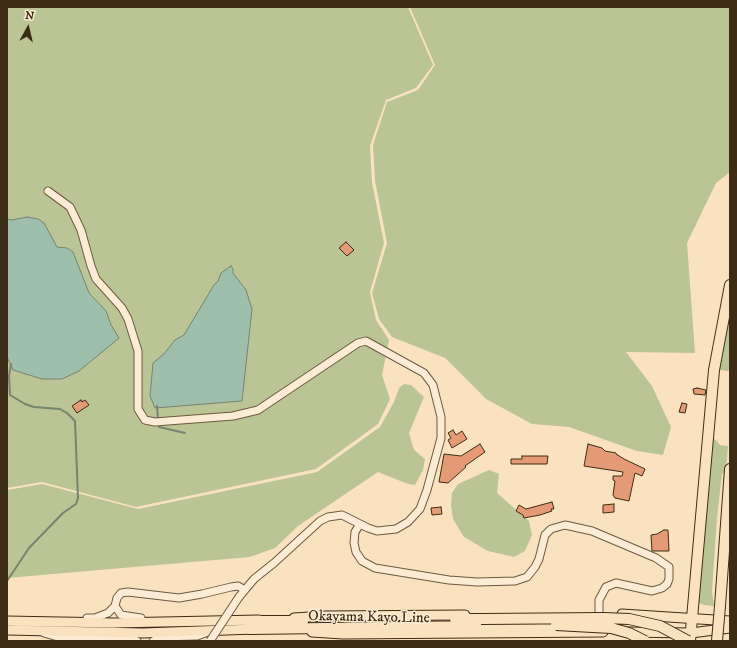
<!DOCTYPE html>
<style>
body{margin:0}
#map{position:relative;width:737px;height:648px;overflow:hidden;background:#fae2c0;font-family:"IM FELL DW Pica",serif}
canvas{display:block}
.frame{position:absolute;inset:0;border:8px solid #3c2c15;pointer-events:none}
.north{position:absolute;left:8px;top:8px;width:40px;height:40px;-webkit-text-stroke:3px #fcecd6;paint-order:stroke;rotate:8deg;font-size:11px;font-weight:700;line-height:16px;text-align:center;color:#3c2c15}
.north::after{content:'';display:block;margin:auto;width:14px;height:18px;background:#3c2c15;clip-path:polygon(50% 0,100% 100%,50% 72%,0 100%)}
</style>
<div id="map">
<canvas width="737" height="648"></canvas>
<div class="frame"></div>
<div class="north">N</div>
</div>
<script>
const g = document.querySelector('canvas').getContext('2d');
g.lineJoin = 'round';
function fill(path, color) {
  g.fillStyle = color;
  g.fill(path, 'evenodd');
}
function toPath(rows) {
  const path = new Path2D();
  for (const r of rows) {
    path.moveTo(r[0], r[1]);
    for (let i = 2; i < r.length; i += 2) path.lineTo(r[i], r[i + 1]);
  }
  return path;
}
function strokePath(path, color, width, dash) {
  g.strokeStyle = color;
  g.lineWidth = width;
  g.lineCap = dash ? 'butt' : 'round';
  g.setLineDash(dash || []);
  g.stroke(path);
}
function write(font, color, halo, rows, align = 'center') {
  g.font = font + ' "IM FELL DW Pica",serif';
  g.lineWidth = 3;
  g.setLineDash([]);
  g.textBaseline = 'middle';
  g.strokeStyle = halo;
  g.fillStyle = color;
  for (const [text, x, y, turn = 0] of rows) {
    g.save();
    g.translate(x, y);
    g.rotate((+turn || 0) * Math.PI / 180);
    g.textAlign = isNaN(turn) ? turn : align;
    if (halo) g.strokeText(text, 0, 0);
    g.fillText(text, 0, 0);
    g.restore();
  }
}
fill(toPath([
 [7,7,408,7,433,65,416,88,386,100,370,146,372,182,384,243,370,292,376,320,389,340,382,375,390,399,378,424,316,469,136,507,42,482,7,488],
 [410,7,730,7,730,172,716,183,687,243,695,353,626,352,652,386,671,427,663,455,637,451,569,427,532,424,486,399,445,358,392,337,379,319,372,293,387,243,375,181,373,145,387,102,418,90,435,65],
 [730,302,730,369,728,371,719,370],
 [404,384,411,385,424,397,409,433,414,450,425,459,423,470,415,485,408,484,378,472,298,526,275,548,250,557,7,578,7,490,42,484,138,509,317,472,380,427,394,402,399,388],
 [710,437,716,440,720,445,728,446,726,471,722,474,717,518,712,591,714,606,704,605,697,602],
 [489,470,499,474,497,493,529,521,532,535,525,551,514,557,488,551,464,537,453,519,451,505,452,493,458,484]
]), '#bbc495');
const water = toPath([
 [27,217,38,219,44,223,57,247,67,248,73,252,89,293,106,311,111,325,119,338,79,371,62,379,42,379,13,370,7,357,7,219,12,220,27,217],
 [231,266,233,269,233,273,246,290,252,309,242,401,155,408,150,396,153,363,164,354,175,340,184,335,214,285,218,281,221,273,231,266]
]);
fill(water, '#9fbfad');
strokePath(water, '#778470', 1);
strokePath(toPath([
 [157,406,158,419],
 [159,427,185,433],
 [7,581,29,548,63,513,76,504,78,498,75,421,67,413,60,409,34,407,25,404,10,395,9,376,11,364]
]), '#778470', 2);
const building = toPath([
 [346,242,354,250,347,256,339,248,346,242],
 [697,388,706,390,705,395,694,394,693,389,697,388],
 [81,400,82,402,85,400,89,405,77,413,72,406,81,400],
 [682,403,687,404,685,413,679,412,682,403],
 [453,430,456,435,462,431,467,439,452,448,448,440,451,438,448,433,453,430],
 [480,444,485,452,465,466,466,467,448,483,439,482,444,454,461,456,480,444],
 [588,444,602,448,605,451,616,453,616,454,624,459,645,469,642,476,635,473,629,501,615,498,613,495,615,481,613,480,613,476,622,476,623,472,584,466,588,444],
 [522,456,548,456,547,464,511,464,511,459,522,459,522,456],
 [552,502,554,509,551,509,552,511,540,515,524,518,523,515,516,511,519,505,526,509,552,502],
 [614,504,614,512,603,513,603,505,614,504],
 [441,507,442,514,432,515,431,508,441,507],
 [664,530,668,530,669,551,652,551,651,535,657,534,664,530]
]);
fill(building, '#e49a75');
strokePath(building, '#3c2c15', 1);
const minor = toPath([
 [48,191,70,207,81,230,91,266,96,279,122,308,128,319,138,351,138,409,145,420,155,422,233,416,258,410,358,343,366,341,424,373,433,385,441,417,441,438,427,490,420,509,408,522,396,529,377,531,368,528,342,515,328,517,320,521,274,563,254,579,239,597],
 [360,524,355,532,354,543,356,552,362,561,375,568,449,580,477,582,515,581,527,577,535,567,539,559,545,535,551,529,565,525,592,531,656,558,669,567,669,579,667,584,662,588,652,591,616,583,606,587,599,600,599,622],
 [115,606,121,615,141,618],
 [87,618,95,618,108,613,115,606,117,598,121,593,128,592,179,598,202,594,231,587,238,586,245,590],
 [44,633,61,638,117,637,131,638,137,641],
 [153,641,160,637,197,636,208,632]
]);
const major = toPath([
 [622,614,730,621],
 [294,618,325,616,465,615],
 [7,621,114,623,259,620],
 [7,630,143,633,255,629],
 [312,632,343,634,603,632],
 [628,632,691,633,730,628]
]);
const highway = toPath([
 [720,606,730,469],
 [455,619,481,619],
 [253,621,303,621],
 [249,629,556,625],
 [690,641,714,370,730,285]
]);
strokePath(minor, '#6c5a40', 9);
strokePath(major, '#3c2c15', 11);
strokePath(highway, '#3c2c15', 12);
strokePath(minor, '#fcecd6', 7);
strokePath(major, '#fae2c0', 9);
strokePath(highway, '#fae2c0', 10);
const minorBridge = toPath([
 [210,641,239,597]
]);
const highwayBridge = toPath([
 [481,619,604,618,629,619,660,626,688,641],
 [556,625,611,628,629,633,645,641],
 [717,641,720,606]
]);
strokePath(minorBridge, '#6c5a40', 9, []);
strokePath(highwayBridge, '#3c2c15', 12, []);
strokePath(minorBridge, '#fcecd6', 7);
strokePath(highwayBridge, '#fae2c0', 10);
write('15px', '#3c2c15', '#fcecd6', [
 ["Okayama Kayo Line",369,618,1]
]);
</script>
